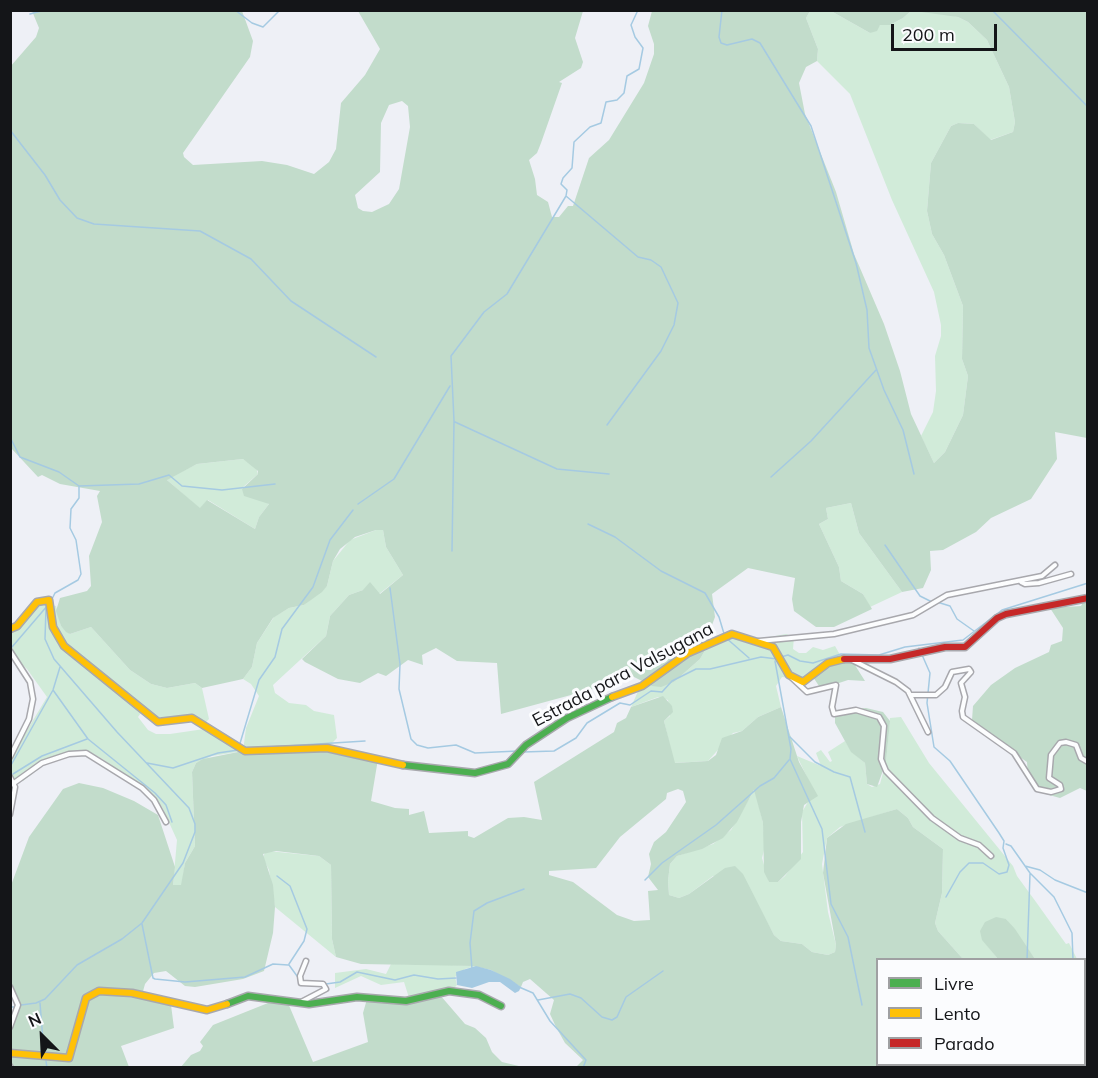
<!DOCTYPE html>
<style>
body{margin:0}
#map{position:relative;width:1098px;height:1078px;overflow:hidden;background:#eef0f6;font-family:Mulish,sans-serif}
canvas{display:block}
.frame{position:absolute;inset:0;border:12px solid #141518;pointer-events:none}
.legend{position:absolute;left:876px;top:958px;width:210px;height:108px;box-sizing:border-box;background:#fbfcfe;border:2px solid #9fa0a2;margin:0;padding:8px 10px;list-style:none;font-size:18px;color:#141518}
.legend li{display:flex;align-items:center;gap:12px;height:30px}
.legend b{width:30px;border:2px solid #9fa0a2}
.north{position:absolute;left:12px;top:1006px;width:60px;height:60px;-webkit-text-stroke:4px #fbfcfe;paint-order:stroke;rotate:336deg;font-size:16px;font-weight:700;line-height:24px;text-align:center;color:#141518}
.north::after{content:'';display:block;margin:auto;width:21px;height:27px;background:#141518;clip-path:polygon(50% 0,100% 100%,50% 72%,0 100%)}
.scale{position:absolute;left:891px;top:24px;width:106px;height:27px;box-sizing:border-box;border:3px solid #141518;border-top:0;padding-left:8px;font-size:18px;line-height:21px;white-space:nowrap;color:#141518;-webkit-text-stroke:4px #fbfcfe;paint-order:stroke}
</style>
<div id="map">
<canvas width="1098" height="1078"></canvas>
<div class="frame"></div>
<ul class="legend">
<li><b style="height:8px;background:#4caf50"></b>Livre</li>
<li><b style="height:8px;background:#ffc107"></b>Lento</li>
<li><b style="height:8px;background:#c62828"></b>Parado</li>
</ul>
<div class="north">N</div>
<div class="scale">200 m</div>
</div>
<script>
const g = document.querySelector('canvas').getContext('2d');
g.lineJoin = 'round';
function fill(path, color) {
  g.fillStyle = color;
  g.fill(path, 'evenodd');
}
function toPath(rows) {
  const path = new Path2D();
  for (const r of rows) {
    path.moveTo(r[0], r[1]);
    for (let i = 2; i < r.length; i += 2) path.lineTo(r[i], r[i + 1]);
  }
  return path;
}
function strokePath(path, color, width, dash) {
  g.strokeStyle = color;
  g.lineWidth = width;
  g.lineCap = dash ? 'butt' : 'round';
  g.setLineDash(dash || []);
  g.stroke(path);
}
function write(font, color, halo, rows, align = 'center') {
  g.font = font + ' Mulish,sans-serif';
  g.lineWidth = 6;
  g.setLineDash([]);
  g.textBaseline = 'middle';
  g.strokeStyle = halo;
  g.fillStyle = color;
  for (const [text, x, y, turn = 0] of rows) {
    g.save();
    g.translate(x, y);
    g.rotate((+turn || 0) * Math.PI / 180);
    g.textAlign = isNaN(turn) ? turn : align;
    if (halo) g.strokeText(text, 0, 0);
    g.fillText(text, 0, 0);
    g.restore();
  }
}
fill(toPath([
 [810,11,831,11,870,33,880,25,890,25,903,18,911,11,939,12,958,17,968,22,987,40,1009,87,1015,122,1013,132,990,140,974,124,958,123,951,126,931,163,927,211,932,234,944,255,963,306,962,359,968,376,963,415,945,452,934,463,921,436,933,412,936,391,935,356,941,336,941,325,934,292,892,200,850,94,817,61,818,49,806,18],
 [243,459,256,467,258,474,242,488,269,504,259,517,255,529,208,500,200,509,166,479,197,464],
 [851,503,859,533,902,592,870,607,863,594,841,581,839,567,819,524,828,519,826,508],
 [376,530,383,530,386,547,403,575,379,594,363,590,349,595,330,616,326,636,273,685,275,693,289,703,306,705,314,711,334,715,337,738,328,747,243,751,212,756,196,763,192,772,195,846,185,863,182,885,173,885,177,840,162,807,154,797,104,760,92,753,65,754,41,767,23,781,17,781,12,777,11,757,47,697,27,669,11,655,11,625,13,628,21,623,27,607,36,602,56,606,61,626,70,634,91,627,130,670,151,684,167,688,195,683,202,688,209,719,206,722,187,718,152,717,143,710,138,717,148,730,156,734,170,734,211,728,234,748,243,751,246,728,259,696,251,684,243,679,252,667,257,643,274,617,289,608,304,605,327,586,333,561,350,540],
 [739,632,759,639,786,634,794,637,793,649,799,653,806,653,813,647,823,650,835,646,843,660,808,680,782,677,776,686,781,707,758,717,742,731,733,733,708,761,674,763,664,721,670,716,668,700,658,697,631,707,640,687,674,682,700,659,710,642],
 [901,717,929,763,1013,866,1017,876,1036,902,1066,944,1069,943,1077,959,1035,959,1006,919,983,940,998,959,963,959,938,931,935,923,942,893,943,849,913,827,908,818,897,809,840,827,827,838,822,864,828,912,836,945,835,952,828,955,812,952,802,944,781,941,774,935,748,887,713,876,689,894,679,898,669,895,668,881,670,864,677,856,713,844,731,830,755,789,763,823,765,846,762,858,769,882,778,882,785,876,803,852,802,812,814,792,797,756,821,766,816,753,821,750,830,762,832,761,828,752,845,741,852,752,865,763,867,784,872,787,880,784,886,762,890,718],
 [268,851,319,856,331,865,332,939,336,957,275,907,269,870,263,858,265,852],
 [391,964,451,965,476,966,465,969,455,977,457,985,447,995,411,1004,404,982,381,985,361,976,335,988,335,973,366,969,386,974]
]), '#d1ebd9');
fill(toPath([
 [32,11,242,11,253,41,250,57,183,153,184,157,193,165,262,161,287,165,314,174,329,162,336,149,341,103,365,75,380,49,358,11,583,11,575,38,583,62,581,68,559,82,562,83,541,143,537,153,529,160,535,179,537,195,548,202,552,217,559,217,568,206,573,206,589,158,609,140,644,83,654,54,654,44,648,26,652,11,810,11,806,18,818,49,817,61,806,67,799,83,805,114,836,192,854,254,884,324,900,371,911,414,934,463,945,452,963,415,968,376,962,359,963,306,944,255,932,234,927,211,931,163,951,126,958,123,974,124,991,140,1013,132,1015,122,1009,87,987,40,968,22,958,17,914,11,1087,11,1087,438,1055,432,1057,459,1031,499,991,518,976,532,943,550,930,551,931,570,923,588,902,592,859,533,851,503,826,508,828,519,819,524,839,567,841,581,863,594,872,609,834,627,816,627,794,611,792,599,795,578,748,568,712,594,715,617,706,641,710,642,700,659,674,682,661,687,652,686,624,672,593,689,501,714,497,663,457,661,436,648,422,655,423,665,408,660,386,676,378,673,360,683,338,679,305,662,302,659,326,636,330,616,349,595,363,590,370,582,380,594,403,575,386,547,383,530,376,530,355,537,340,549,333,561,327,586,322,592,304,605,289,608,273,618,257,643,252,667,243,679,202,688,195,683,167,688,151,684,130,670,91,627,70,634,66,632,61,626,56,611,60,598,87,591,91,586,89,556,102,522,97,496,100,491,60,484,42,475,38,477,11,448,10,67,36,37,39,28],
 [402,101,408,106,410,127,399,189,389,204,372,212,363,211,358,208,355,195,380,172,381,123,389,105],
 [243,459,258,471,258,474,242,489,244,496,269,504,259,517,255,529,207,500,200,508,167,480,197,464],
 [831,11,911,11,903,18,890,25,880,25,877,31,870,33],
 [1087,594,1087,791,1080,788,1060,798,1042,793,1033,787,1028,777,1027,762,969,722,972,720,973,706,991,685,1015,668,1049,652,1051,645,1062,641,1063,628,1050,608,1081,606],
 [848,660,853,662,865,681,848,680,821,689,813,677,834,662],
 [663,696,672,706,673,712,664,721,675,763,708,761,716,755,722,738,742,731,758,717,781,707,799,762,818,796,804,805,801,822,801,859,778,882,769,882,764,872,763,823,754,790,737,822,723,838,702,849,677,856,670,864,668,881,669,895,679,898,689,894,725,868,735,866,743,874,774,935,781,941,802,944,812,952,828,955,835,952,836,945,823,873,827,838,846,824,897,809,908,818,913,827,943,849,942,893,935,923,938,931,963,959,878,960,878,1064,1084,1064,1085,1017,1087,1018,1087,1067,576,1067,583,1060,565,1043,556,1027,550,1014,554,1000,530,979,523,982,521,987,491,970,473,966,361,964,336,957,332,939,331,865,319,856,276,851,263,854,273,885,275,907,273,933,264,971,243,979,195,987,185,986,166,971,154,973,145,984,142,995,171,1005,174,1028,121,1046,129,1067,11,1067,11,1026,15,1018,16,1004,10,989,10,888,29,837,63,789,79,783,103,788,134,801,158,815,175,867,173,885,181,885,185,863,195,846,192,772,196,763,203,759,243,751,328,747,378,759,371,801,395,808,409,809,409,815,424,811,429,833,468,831,468,836,474,838,508,818,524,817,542,820,534,782,614,732,617,723,626,718,631,707],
 [678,789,683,791,686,802,666,832,654,842,649,854,651,864,648,877,658,890,648,891,650,920,634,921,617,915,573,882,549,875,549,871,596,868,620,837,666,799,667,793],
 [866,708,883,712,890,721,886,762,877,787,867,784,865,763,851,752,835,723,835,716,843,716,852,709],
 [996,917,1006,919,1015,929,1035,959,998,959,982,940,980,931,985,922],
 [440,995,465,1024,475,1028,486,1038,492,1052,502,1062,523,1067,180,1068,191,1055,200,1051,203,1046,200,1042,213,1025,273,1001,288,1003,313,1062,368,1042,363,1013,367,999,411,1004]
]), '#c2dccb');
fill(toPath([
 [476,966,491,970,510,979,521,987,519,991,515,993,500,982,489,982,472,988,457,985,456,972]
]), '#a5cae2');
strokePath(toPath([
 [235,10,252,23,263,27,280,10],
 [722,10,719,37,721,43,727,45,752,39,760,43,811,126,856,263,867,310,869,348,884,390,903,430,914,474],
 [992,10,1088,107],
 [30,14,45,10],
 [10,130,45,175,60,200,77,218,94,224,200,231,251,259,291,301,376,357],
 [455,422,557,469,609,474],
 [607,425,661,351,674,325,678,303,661,267,651,260,638,257,566,196,567,190,561,184,563,178,572,168,574,142,590,127,601,123,606,102,617,100,624,93,627,76,639,69,643,48,635,37,631,25,638,10],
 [10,437,20,457,59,472,79,486,139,484,169,475,182,486,222,490,275,484],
 [771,477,811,441,876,370],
 [358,504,394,479,450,386],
 [588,524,615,537,661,571,705,593,719,617,725,637,749,658],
 [885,545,920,596,932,602],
 [452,551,454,421,451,356,484,312,507,294,566,196],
 [390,588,400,664,399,689,411,739,417,745,428,748,456,745,475,753,518,751],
 [52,599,55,593,78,580,81,574,76,540,70,528,71,509,79,498,79,487],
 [937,602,950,606,957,619,974,631],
 [12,647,48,605],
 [919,648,930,673,927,703,934,747,950,761,999,833,1004,841,1003,848,1009,865,1007,872,999,874,983,863,969,863,960,872,946,897],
 [781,657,788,655,800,661,813,663,841,654,879,655,905,647,963,640,1002,610,1088,583],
 [775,661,791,749,790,759,822,829,831,904,848,937,862,1005],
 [53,690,88,739,155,793,166,805,172,822],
 [790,737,815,762,834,772,850,777,865,832],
 [270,747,365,741],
 [238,750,259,680,275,657,282,629,313,587,330,540,353,510],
 [523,752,554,751,576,738,587,723,620,703,630,705,651,691,662,692,672,681,696,669,710,669,761,657,777,659],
 [147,763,173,768,218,753,238,750],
 [10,767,53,690,60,667],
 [13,774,42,756,87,739],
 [1006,844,1011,846,1030,873,1054,897,1072,933,1073,960],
 [1025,866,1040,870,1055,880,1088,893],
 [277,876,290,886,307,929,304,941,289,964],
 [645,880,662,863,716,825,760,786,774,778,789,760],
 [142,924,153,978,155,979,185,982,245,977,273,964,288,965],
 [1027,960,1030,874],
 [289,965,297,976],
 [472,969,470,943,474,911,487,903,524,889],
 [302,981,318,982],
 [326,984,340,982,357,972,395,980,414,975,438,979,456,978],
 [519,987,533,993,550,1021,586,1060,583,1068],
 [538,1000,570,994,581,998,602,1017,612,1020,617,1017,626,997,663,971],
 [40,1003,44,1054],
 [21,1005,36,1003,45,999,77,965,122,939,142,923,183,863,195,832,195,824,189,808,117,732,54,659,45,639,46,608],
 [10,1007,15,1007],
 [46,1061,47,1068],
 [885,1068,887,1064]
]), '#a5cae2', 1.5);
const street = toPath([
 [1021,582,1025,584,1039,583,1071,574],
 [759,641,834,634,913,615,947,595,1042,576,1055,565],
 [10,651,30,682,33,699,29,719,10,757],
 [852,660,896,682,908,691,928,732],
 [792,678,807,692,836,685,832,707,834,714,856,710,879,717,884,726,881,759,886,771,932,818,960,838,979,845,991,856],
 [911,695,936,695,945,687,952,672,969,669,971,672,961,683,965,697,962,711,963,717,1014,753,1037,789,1051,792,1061,789,1060,785,1049,778,1051,755,1060,743,1066,742,1076,745,1081,758,1088,762],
 [10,777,15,787,10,814],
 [14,783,42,763,69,754,86,753,142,788,154,800,166,822],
 [10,987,18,1005,10,1027],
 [301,1002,326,989,323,984,301,983,300,976,306,961],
 [10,1066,11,1068]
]);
const fast = toPath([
 [403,765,475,773,508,764,526,745,567,718,612,697],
 [227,1004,248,996,309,1004,357,997,406,1001,449,991,479,995,501,1006]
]);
const slow = toPath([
 [10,629,17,626,37,602,49,600,53,627,64,646,158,722,192,718,245,751,327,748,403,765],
 [612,697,642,686,688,653,732,634,773,647,789,675,803,682,828,663,844,659],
 [10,1053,69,1058,86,998,99,991,132,993,207,1010,227,1004]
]);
const jam = toPath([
 [844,659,890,659,945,647,965,647,997,618,1006,614,1088,598]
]);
strokePath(street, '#a8a8ad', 7);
strokePath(fast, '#a8a8ad', 9);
strokePath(slow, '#a8a8ad', 9);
strokePath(jam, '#a8a8ad', 9);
strokePath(street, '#fcfdfe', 4);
strokePath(fast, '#4caf50', 6);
strokePath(slow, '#ffc107', 6);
strokePath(jam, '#c62828', 6);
write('18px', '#141518', '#fbfcfe', [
 ["Estrada para Valsugana",623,675,-28]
]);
</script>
